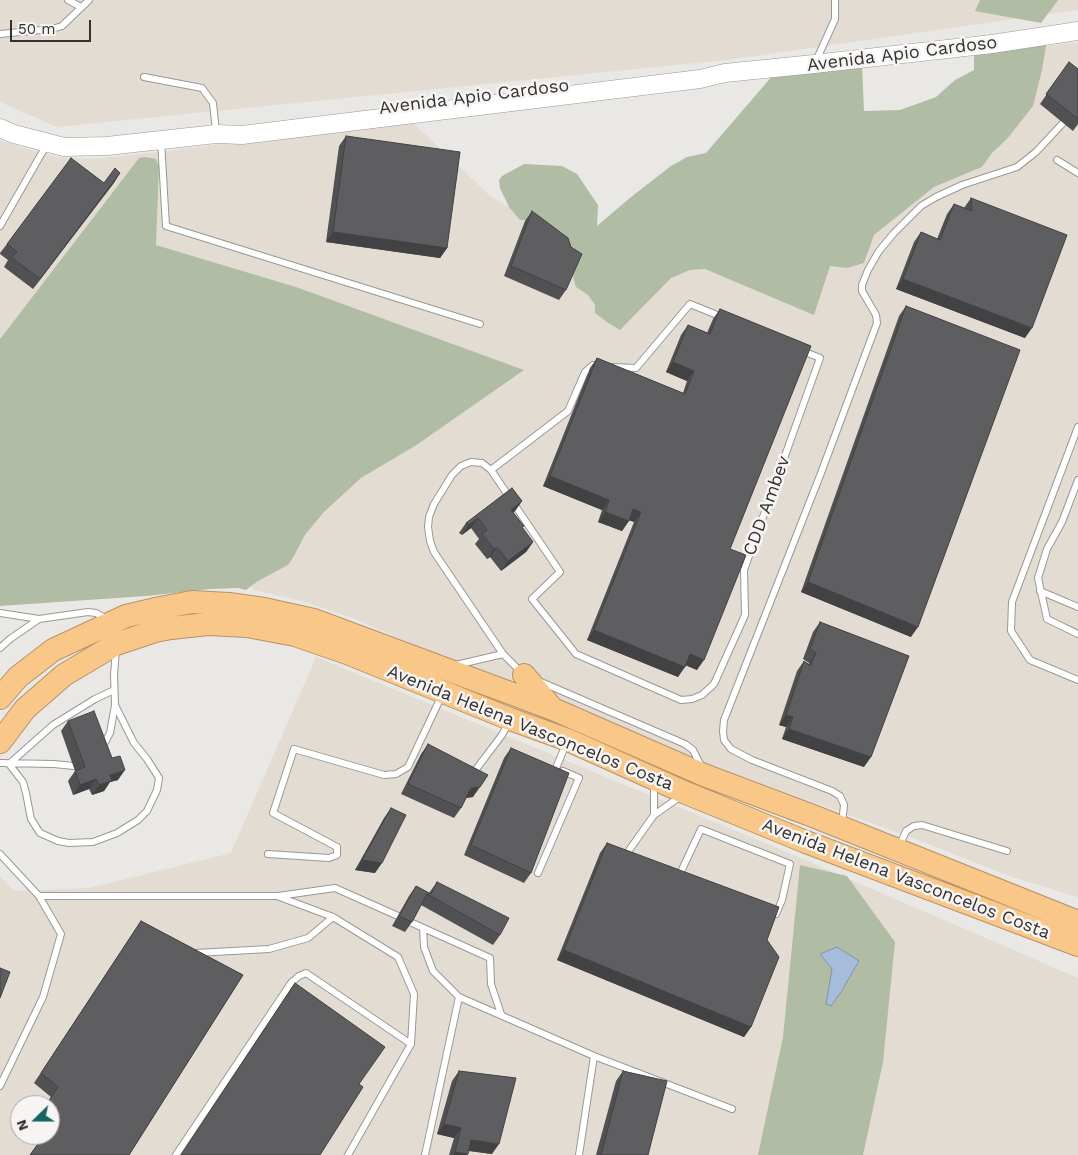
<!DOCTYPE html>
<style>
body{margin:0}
#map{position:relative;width:1078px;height:1155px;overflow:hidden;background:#eae8e5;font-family:"Work Sans",sans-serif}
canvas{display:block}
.north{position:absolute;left:10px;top:1095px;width:50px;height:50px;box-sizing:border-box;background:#f7f5f3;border:1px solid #a9a7a5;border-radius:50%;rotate:248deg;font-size:14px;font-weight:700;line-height:20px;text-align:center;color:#333231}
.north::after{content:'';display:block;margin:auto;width:18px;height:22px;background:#166460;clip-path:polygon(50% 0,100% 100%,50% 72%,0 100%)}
.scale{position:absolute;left:10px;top:20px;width:81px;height:22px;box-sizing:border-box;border:2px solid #333231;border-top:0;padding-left:6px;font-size:15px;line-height:18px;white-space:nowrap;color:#333231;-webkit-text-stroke:4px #f7f5f3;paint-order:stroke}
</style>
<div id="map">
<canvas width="1078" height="1155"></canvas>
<div class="north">N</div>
<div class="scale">50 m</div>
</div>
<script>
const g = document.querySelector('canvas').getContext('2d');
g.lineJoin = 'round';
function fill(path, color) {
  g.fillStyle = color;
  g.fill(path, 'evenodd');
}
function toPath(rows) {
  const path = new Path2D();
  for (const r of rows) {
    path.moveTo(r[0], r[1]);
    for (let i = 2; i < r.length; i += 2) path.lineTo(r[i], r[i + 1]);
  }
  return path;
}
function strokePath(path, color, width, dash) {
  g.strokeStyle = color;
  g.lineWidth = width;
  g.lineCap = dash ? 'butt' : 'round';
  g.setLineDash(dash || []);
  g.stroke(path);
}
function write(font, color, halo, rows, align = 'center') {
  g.font = font + ' "Work Sans",sans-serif';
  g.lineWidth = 5;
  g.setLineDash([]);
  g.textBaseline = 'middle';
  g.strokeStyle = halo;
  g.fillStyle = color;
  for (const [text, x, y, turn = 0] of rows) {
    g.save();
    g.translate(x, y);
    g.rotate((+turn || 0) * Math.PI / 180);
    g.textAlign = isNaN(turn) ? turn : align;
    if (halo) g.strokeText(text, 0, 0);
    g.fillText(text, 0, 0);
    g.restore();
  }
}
fill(toPath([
 [0,0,1078,0,1078,10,726,60,57,127,0,102],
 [1078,42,1078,897,1012,877,926,843,703,762,480,674,353,618,302,601,253,590,252,587,257,581,288,565,294,556,305,535,324,512,361,478,415,446,296,287,156,245,159,167,139,158,0,339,0,140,21,147,57,157,92,159,158,152,411,121,490,196,509,207,520,219,525,220,562,247,577,263,576,287,588,295,595,305,620,329,671,278,690,270,705,269,814,314,830,265,847,267,864,263,874,235,934,187,982,167,992,153,1007,139,1042,70,1046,46],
 [316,657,787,852,1078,978,1078,1155,0,1155,0,876,14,891,90,888,231,853],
 [20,1105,50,1105,50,1135,20,1135]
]), '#e2dcd3');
fill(toPath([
 [980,0,1058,0,1041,23,975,11],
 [1047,40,1042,70,1033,106,1007,139,992,153,982,167,934,187,874,235,864,263,847,268,830,266,814,315,705,269,690,270,671,278,620,330,607,322,595,313,595,305,588,295,576,287,573,277,577,263,562,247,525,220,520,220,509,207,500,188,499,180,502,176,524,164,562,166,577,174,598,205,597,226,631,197,671,166,687,157,706,153,773,75,862,64,864,111,900,110,936,97,955,80,974,70,974,51],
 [145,157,156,159,159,167,156,245,296,287,524,370,415,446,361,478,324,512,305,535,294,556,288,565,258,581,246,590,238,588,211,589,146,596,0,606,0,339,139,158],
 [800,865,847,876,895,942,883,1062,863,1155,758,1155,783,1037]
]), '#b1bca4');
const water = toPath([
 [837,947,859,961,841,992,831,1006,826,1004,832,969,820,954,837,947]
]);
fill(water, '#a5bcdb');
strokePath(water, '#8393a8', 1);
const lane = toPath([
 [68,0,81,7],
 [0,34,52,29,62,26,89,0],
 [816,61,835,19,835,0],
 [144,77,202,88,213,103,216,132],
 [161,141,166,226,480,324],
 [1057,160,1078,173],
 [0,226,47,144],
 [612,367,636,368,690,304,722,317],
 [1078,427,1012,602,1011,631,1030,660,1078,680],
 [491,470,560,572,532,599,576,654,681,700,692,699,702,695,714,684,745,615,744,570,820,358,800,350],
 [1078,480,1062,522,1047,549,1038,578,1047,619,1078,634],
 [1040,591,1078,607],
 [0,613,39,619],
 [0,648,10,639,39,619,88,612,96,613,107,619],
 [456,665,503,654],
 [521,672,503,654,434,552,430,541,428,527,429,517,434,504,452,475,461,466,471,462,482,463,491,470,568,411,585,372,593,365,597,366],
 [541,682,685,744,693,750,701,766],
 [102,748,110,733,115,705,114,675,116,650],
 [0,763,54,764,74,766],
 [9,764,23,782,26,793,31,819,40,833,58,841,69,843,93,842,117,833,138,820,147,811,157,790,159,778,147,759,134,743,115,705],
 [9,764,53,725,95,699,114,690],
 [556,768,566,744],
 [470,770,474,772,502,735,509,722],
 [654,815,654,784],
 [842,824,844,805,840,796,832,791,752,760,731,749,724,740,723,731,724,720,821,473,877,323,876,315,862,291,862,285,868,270,879,251,894,233,921,206,936,197,962,185,1017,167,1036,152,1063,123],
 [899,847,906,831,914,826,922,825,1007,851],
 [0,854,39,896,277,896,333,917,398,957,414,994,411,1044,348,1155],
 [268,854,329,858,337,855,337,847,273,813,294,749,384,775,396,774,408,767,442,695],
 [626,857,625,856,654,815,681,796],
 [538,873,579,778,563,771],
 [679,876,701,829,790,864,782,900,776,914],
 [278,896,335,888,398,916],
 [410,922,490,958,491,984,501,1014],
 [423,928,424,947,433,971,459,997,594,1056,732,1109],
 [196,953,269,949,308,938,333,917],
 [0,1086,43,997,61,934,39,896],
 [176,1155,291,983,299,976,306,973,411,1044],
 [425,1155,459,997],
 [579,1155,594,1056]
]);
const secondary = toPath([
 [0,128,14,134,64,147,107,146,216,134,242,135,700,79,725,73,814,64,992,44,1078,31]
]);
const highway = toPath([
 [524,675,552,708],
 [0,698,18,677,53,650,126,616,160,608,192,602,229,604,264,609,314,620,553,709,704,775,813,816,1078,922],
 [0,742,25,709,64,675,116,644,155,631,171,628,208,624,247,626,295,635,347,653,510,719,568,740,686,793,806,842,1078,945]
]);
strokePath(lane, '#9a9896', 8);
strokePath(secondary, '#9a9896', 19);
strokePath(highway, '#b49369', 24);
strokePath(lane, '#fff', 6);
strokePath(secondary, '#fff', 18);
strokePath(highway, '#f9c787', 22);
fill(toPath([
 [1069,62,1078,69,1078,124,1073,131,1040,104],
 [346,136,447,248,440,258,326,242,339,146],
 [120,173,33,289,4,267,8,260,0,254,0,253,7,244],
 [971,198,1025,338,896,289,914,242,921,232,937,239,947,214,954,204,964,208],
 [532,211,566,290,559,300,504,276,525,221],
 [906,306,911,637,801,592,899,316],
 [720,309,730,549,697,670,685,665,678,677,587,640,634,522,629,520,622,531,598,522,602,510,543,486,590,368,597,358,683,393,687,381,666,372,681,335,688,325,707,333,713,319],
 [522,501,515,511,513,513,522,528,533,542,526,552,501,571,490,557,487,559,475,544,479,539,471,528,462,535,459,533,466,523],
 [820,622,864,767,782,739,786,727,779,725,797,671,804,661,809,664,809,663,803,659,813,632],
 [68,721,118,780,110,782,104,791,92,795,89,789,73,795,68,781,75,771,61,731],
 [428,744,473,797,466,798,461,808,454,818,401,794,421,754],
 [511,748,531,873,524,883,464,855,504,758],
 [391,808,375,873,355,870,384,818],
 [607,843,767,940,751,1027,744,1037,557,960,600,853],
 [437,882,500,935,493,945,421,905,412,922,405,932,392,926,409,896,416,886,429,893],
 [141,921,243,975,129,1155,30,1155,41,1140,35,1135,50,1135,50,1105,46,1105,51,1097,34,1083],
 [459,1071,492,1154,468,1151,467,1155,449,1155,454,1138,437,1134,452,1081],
 [623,1071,648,1155,596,1155,616,1081]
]), '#515053');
fill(toPath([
 [120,173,114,183,33,289,40,279],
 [333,232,447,248,440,258,326,242],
 [903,279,1032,328,1025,338,896,289],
 [673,362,694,371,687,381,666,372],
 [550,476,609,500,602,510,543,486],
 [522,501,515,511,504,520,511,510],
 [633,509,641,512,634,522,626,519],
 [605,512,629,521,622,531,598,522],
 [478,518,471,528,462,535,469,525],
 [533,542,526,552,501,571,508,561],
 [497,547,490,557,487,559,494,549],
 [808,582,918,627,911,637,801,592],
 [594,630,685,667,678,677,587,640],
 [690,654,704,660,697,670,683,664],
 [786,715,793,717,786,727,779,725],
 [789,729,871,757,864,767,782,739],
 [125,770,118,780,110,782,104,791,92,795,99,785,110,775],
 [96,779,89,789,73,795,80,785],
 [480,787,473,797,464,798,471,788],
 [362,860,382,863,375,873,355,870],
 [564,950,751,1027,744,1037,557,960],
 [444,1124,461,1128,454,1138,437,1134],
 [471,1140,499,1144,492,1154,464,1150],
 [455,1152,468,1154,467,1155,453,1155]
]), '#424143');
const building = toPath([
 [1069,62,1078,69,1078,119,1046,94,1069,62],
 [346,136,460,152,447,248,333,232,346,136],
 [71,158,104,183,115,168,120,173,40,279,11,257,17,252,7,244,71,158],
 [971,198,1067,235,1032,328,903,279,921,232,940,240,954,204,972,211,971,198],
 [532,211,568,238,571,247,582,254,566,290,511,266,532,211],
 [906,306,1020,350,918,627,808,582,906,306],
 [720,309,811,346,730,549,746,555,704,660,690,654,685,667,594,630,641,512,633,509,629,521,605,512,609,500,550,476,597,358,685,394,694,371,673,362,688,325,710,334,720,309],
 [512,488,522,501,511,510,524,526,522,527,533,542,508,561,497,547,494,549,482,534,487,530,478,518,469,525,466,523,512,488],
 [820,622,909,656,871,757,789,729,793,717,786,715,804,661,810,666,816,653,810,649,820,622],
 [94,711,112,758,120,756,125,770,110,775,112,781,99,785,96,779,80,785,75,771,85,767,68,721,94,711],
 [428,744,488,775,480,787,471,788,461,808,408,784,428,744],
 [511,748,569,773,531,873,471,845,511,748],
 [391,808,406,815,382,863,362,860,391,808],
 [607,843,779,907,767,940,779,957,751,1027,564,950,607,843],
 [437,882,509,918,500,935,427,894,412,922,399,916,416,886,431,894,437,882],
 [141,921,243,975,129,1155,30,1155,44,1135,50,1135,50,1105,46,1105,58,1087,41,1073,141,921],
 [0,968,10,972,0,998,0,968],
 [295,983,385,1047,359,1084,363,1087,320,1155,181,1155,295,983],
 [459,1071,516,1078,499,1144,471,1140,468,1154,455,1152,461,1128,444,1124,459,1071],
 [623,1071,667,1081,648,1155,601,1155,623,1071]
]);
fill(building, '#5e5d60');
strokePath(building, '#424143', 1);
write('18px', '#333231', '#f7f5f3', [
 ["Avenida Apio Cardoso",902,54,-7],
 ["Avenida Apio Cardoso",474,97,-7],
 ["CDD Ambev",767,506,-70],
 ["Avenida Helena Vasconcelos Costa",530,728,22],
 ["Avenida Helena Vasconcelos Costa",906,879,21]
]);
</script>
